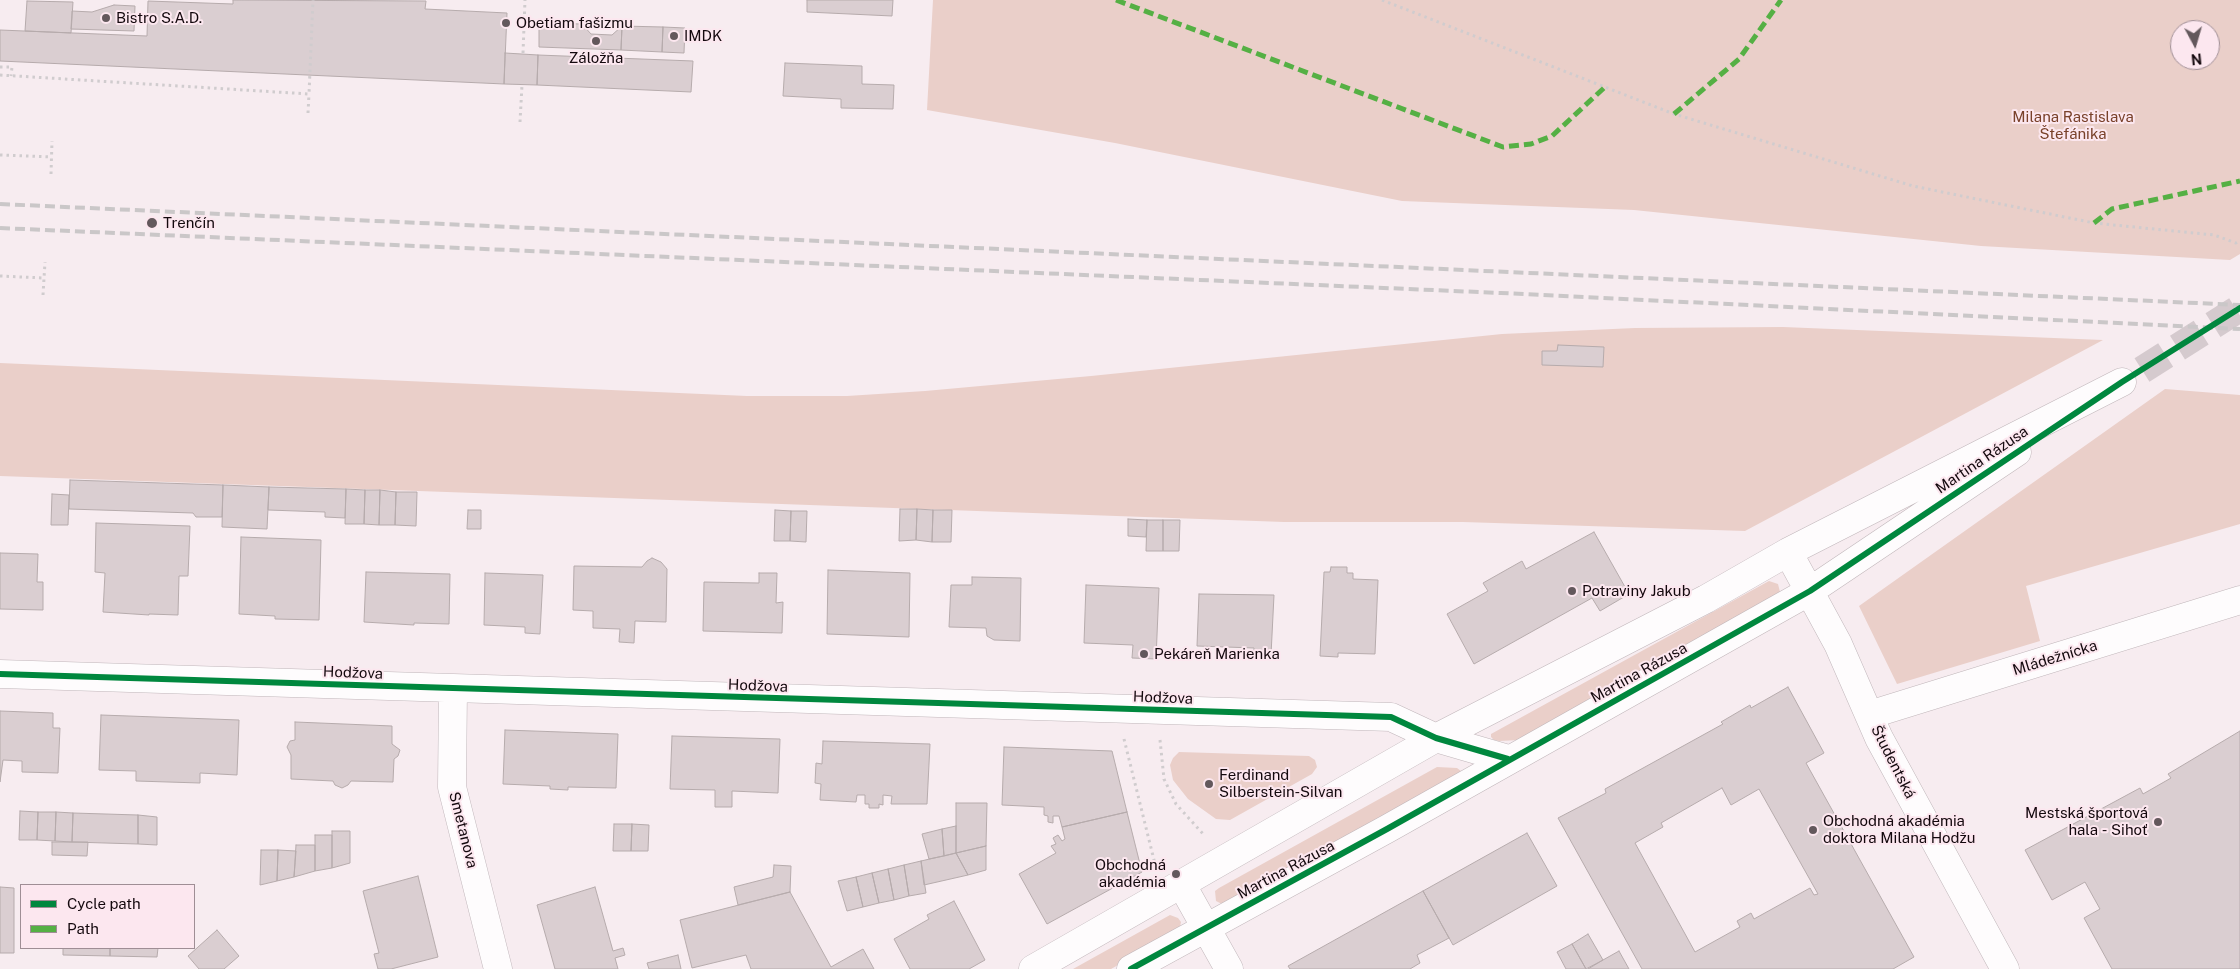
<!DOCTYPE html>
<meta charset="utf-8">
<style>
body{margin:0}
#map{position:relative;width:2240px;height:969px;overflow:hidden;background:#f7ecf0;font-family:"Public Sans",sans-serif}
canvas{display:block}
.legend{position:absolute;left:20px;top:884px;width:175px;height:65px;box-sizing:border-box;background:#fce7ef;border:1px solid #9f8e95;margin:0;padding:6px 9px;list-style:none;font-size:15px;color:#13080d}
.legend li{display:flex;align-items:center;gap:10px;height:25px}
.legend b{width:25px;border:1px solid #9f8e95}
.north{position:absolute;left:2170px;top:20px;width:50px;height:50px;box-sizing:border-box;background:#fce7ef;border:1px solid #9f8e95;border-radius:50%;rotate:174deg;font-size:14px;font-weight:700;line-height:20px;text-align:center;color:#13080d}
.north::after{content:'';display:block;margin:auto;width:18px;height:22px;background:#63585c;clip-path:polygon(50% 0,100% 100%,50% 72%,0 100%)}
</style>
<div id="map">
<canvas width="2240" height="969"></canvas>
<ul class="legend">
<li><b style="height:6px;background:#00873e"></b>Cycle path</li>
<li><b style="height:6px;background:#55b044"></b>Path</li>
</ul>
<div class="north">N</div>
</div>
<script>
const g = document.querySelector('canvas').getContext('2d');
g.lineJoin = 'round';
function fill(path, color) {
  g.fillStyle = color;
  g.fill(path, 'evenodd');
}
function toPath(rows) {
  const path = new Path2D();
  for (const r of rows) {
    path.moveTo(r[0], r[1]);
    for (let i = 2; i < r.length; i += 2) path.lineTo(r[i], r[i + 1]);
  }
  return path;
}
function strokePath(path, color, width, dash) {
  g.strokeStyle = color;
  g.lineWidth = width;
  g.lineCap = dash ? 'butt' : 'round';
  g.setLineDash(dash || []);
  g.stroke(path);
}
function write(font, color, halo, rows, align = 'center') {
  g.font = font + ' "Public Sans",sans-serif';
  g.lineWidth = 4;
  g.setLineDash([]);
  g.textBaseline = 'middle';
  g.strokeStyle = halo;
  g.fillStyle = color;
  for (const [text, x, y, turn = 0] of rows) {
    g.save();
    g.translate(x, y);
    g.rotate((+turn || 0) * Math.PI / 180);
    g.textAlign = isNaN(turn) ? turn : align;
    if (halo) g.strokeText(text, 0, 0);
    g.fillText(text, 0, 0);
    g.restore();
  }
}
fill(toPath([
 [933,0,2240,0,2240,254,2230,260,1981,246,1634,210,1402,201,1115,143,927,110],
 [2180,30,2210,30,2210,60,2180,60],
 [1783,327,2103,340,1745,531,1463,522,1284,522,0,476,0,363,747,396,847,396,925,391,1091,376,1502,334,1635,328],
 [2165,389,2240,395,2240,524,2026,586,2040,641,1897,684,1859,606],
 [1769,581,1778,584,1780,592,1520,740,1499,741,1494,740,1491,737,1491,734],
 [1179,752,1309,756,1315,760,1317,767,1312,774,1230,820,1216,819,1188,799,1173,780,1170,765,1173,758],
 [1437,767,1457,768,1461,771,1461,774,1224,905,1216,901,1215,891,1219,888],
 [1170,915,1178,918,1181,922,1179,931,1111,969,1073,969]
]), '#eacfc9');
const building = toPath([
 [233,0,426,1,425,9,507,13,504,84,0,61,0,30,147,36,148,1,233,4,233,0],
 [807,0,893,0,892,16,807,12,807,0],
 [27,1,73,2,71,33,25,31,27,1],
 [114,5,135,6,134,31,71,29,72,11,92,12,114,5],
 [539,23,582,24,591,34,612,35,622,26,621,50,539,47,539,23],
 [622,26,663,27,662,52,621,50,622,26],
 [663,27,685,28,684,53,662,52,663,27],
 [505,53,538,55,537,85,504,84,505,53],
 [538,55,693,61,691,92,537,85,538,55],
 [785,63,862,66,862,84,894,85,893,109,841,108,841,99,783,96,785,63],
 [1558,345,1604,347,1603,367,1542,365,1542,351,1557,351,1558,345],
 [70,480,223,485,222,517,196,517,193,513,69,509,70,480],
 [223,485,269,487,267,529,222,527,223,485],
 [269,487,346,489,345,518,325,517,325,512,268,510,269,487],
 [346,489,365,490,364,524,345,524,346,489],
 [365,490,380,490,379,525,364,524,365,490],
 [380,490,396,492,395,525,379,525,380,490],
 [396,492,417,492,416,526,395,525,396,492],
 [52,494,69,495,68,525,51,525,52,494],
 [900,509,917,509,916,540,899,541,900,509],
 [917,509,933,510,932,542,916,540,917,509],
 [468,510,481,510,481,529,467,529,468,510],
 [775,510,791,511,790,541,774,541,775,510],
 [933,510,952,510,951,542,932,542,933,510],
 [791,511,807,511,806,542,790,541,791,511],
 [1128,519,1147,520,1146,537,1128,536,1128,519],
 [1147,520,1163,520,1163,551,1146,551,1147,520],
 [1163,520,1180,520,1179,551,1163,551,1163,520],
 [96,523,190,526,188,576,179,576,178,615,149,614,149,615,103,612,105,573,95,572,96,523],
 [1594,532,1629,594,1600,611,1592,598,1474,664,1447,614,1488,591,1483,583,1522,561,1526,569,1594,532],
 [241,537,321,540,319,620,275,619,275,616,239,614,241,537],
 [0,553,38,554,37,582,43,582,43,610,0,609,0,553],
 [652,558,661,562,667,569,666,622,635,621,634,643,619,642,620,629,593,628,593,611,573,610,574,566,642,567,647,561,652,558],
 [1331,567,1347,567,1347,573,1353,573,1353,579,1378,580,1375,654,1338,653,1338,657,1320,656,1324,572,1330,572,1331,567],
 [828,570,910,573,909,637,827,634,828,570],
 [366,572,450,574,449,624,414,623,414,625,364,622,366,572],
 [485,573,543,575,540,634,525,633,525,627,484,625,485,573],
 [759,573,777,573,776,603,783,602,782,633,703,631,704,582,759,583,759,573],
 [972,577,1021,578,1020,641,994,640,987,636,986,628,949,627,951,585,972,585,972,577],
 [1086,585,1159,588,1156,659,1132,658,1133,645,1084,643,1086,585],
 [1199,594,1274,595,1271,655,1254,654,1254,648,1197,646,1199,594],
 [1788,687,1824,753,1806,763,1914,957,1893,969,1642,969,1558,818,1606,793,1605,789,1723,724,1721,722,1750,705,1751,708,1788,687],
 [1722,788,1731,805,1759,789,1818,894,1814,895,1810,888,1754,919,1751,913,1737,921,1740,927,1695,952,1635,843,1663,827,1661,823,1722,788],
 [0,711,53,713,53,728,60,728,58,773,22,772,22,761,3,760,0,782,0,711],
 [101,715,239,720,237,775,200,773,200,783,136,781,136,771,99,770,101,715],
 [295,722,392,726,392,744,400,750,398,756,394,759,393,782,351,781,348,785,342,788,335,785,333,781,291,779,291,755,287,747,290,741,295,740,295,722],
 [505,730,618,734,616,788,568,787,568,790,550,789,550,786,503,784,505,730],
 [2240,731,2240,969,2112,969,2084,918,2100,909,2085,882,2052,900,2025,850,2140,788,2143,794,2171,778,2168,774,2240,731],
 [672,736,780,739,778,793,732,791,732,807,715,807,715,790,670,789,672,736],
 [823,741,930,744,927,804,891,804,892,796,883,795,883,805,879,804,879,808,869,808,869,804,865,804,865,795,857,795,856,802,820,800,821,784,815,783,816,763,822,764,823,741],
 [1004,747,1112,751,1127,812,1062,827,1059,816,1053,816,1053,823,1048,822,1048,816,1044,815,1044,807,1002,805,1004,747],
 [956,803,987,803,986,846,956,853,956,803],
 [20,811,38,812,37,840,19,840,20,811],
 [38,812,56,812,55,841,37,840,38,812],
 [56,812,73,813,72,842,55,841,56,812],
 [1127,812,1142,872,1047,924,1019,874,1056,853,1051,846,1056,844,1053,838,1058,835,1062,841,1065,839,1062,827,1127,812],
 [73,813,138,815,138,844,72,842,73,813],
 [138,815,157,817,157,845,138,844,138,815],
 [614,824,632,824,631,851,613,851,614,824],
 [632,824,649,825,648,851,631,851,632,824],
 [956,826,956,853,944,856,942,829,956,826],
 [942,829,944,856,929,859,922,834,942,829],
 [332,831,350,831,350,863,332,868,332,831],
 [1527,833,1557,886,1453,945,1423,891,1527,833],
 [315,835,332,835,332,868,315,871,315,835],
 [52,842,88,842,87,856,52,855,52,842],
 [296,845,315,845,315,871,294,877,296,845],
 [986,846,986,870,968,875,956,853,986,846],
 [261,850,278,850,277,881,260,885,261,850],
 [278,850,296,851,294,877,277,881,278,850],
 [956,853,968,875,924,885,921,861,956,853],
 [921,861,926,893,909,896,904,865,921,861],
 [774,865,791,866,790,892,738,905,734,887,773,877,774,865],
 [904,865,909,896,894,900,888,869,904,865],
 [888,869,894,900,879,903,872,873,888,869],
 [872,873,879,903,863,907,856,877,872,873],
 [418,876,438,957,391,969,378,969,374,954,379,953,363,891,418,876],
 [856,877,863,907,847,911,838,881,856,877],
 [0,887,14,888,14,953,0,953,0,887],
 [595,887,613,951,623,948,625,955,615,958,618,969,555,969,537,905,595,887],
 [1423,891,1449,938,1417,955,1420,963,1410,969,1290,969,1288,966,1423,891],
 [790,892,831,967,863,949,874,969,751,969,746,955,692,968,680,920,790,892],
 [954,901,985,960,969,969,910,969,894,939,929,919,927,915,954,901],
 [217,930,239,956,224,969,199,969,188,956,217,930],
 [1588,934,1603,960,1586,969,1572,944,1588,934],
 [1572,944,1586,969,1566,969,1557,952,1572,944],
 [63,948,110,948,110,956,63,955,63,948],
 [110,948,158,948,157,957,110,956,110,948],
 [1619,951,1629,969,1588,969,1603,960,1619,951],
 [678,955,681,969,649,969,647,963,678,955]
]);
fill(building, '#daced1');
strokePath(building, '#b6abac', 1);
strokePath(toPath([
 [2142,370,2240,308]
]), '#d5cace', 28, [28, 14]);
const street = toPath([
 [1788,552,1838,644,1879,738,2005,969],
 [0,674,1391,717,1436,738,1508,759],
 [453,689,452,787,498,969],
 [1869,715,2240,600],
 [1182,885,1229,969],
 [1033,969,1436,738,1706,599,1788,552,2122,382],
 [1131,969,1387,829,1810,591,2017,452]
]);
strokePath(street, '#c0b6ba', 29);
strokePath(toPath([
 [1382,0,1674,114,1913,186,2094,223,2214,235,2236,243,2240,241],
 [523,53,525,0],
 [0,67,12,67,11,76],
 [0,75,309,94,313,0],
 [308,113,309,94],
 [520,122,522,85],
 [0,155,52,157],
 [51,174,52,141],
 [0,276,44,278],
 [43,295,45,262],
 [1124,739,1155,864],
 [1160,740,1164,779,1176,804,1204,835]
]), '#d0ccce', 3, [2.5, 4]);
strokePath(street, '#fefcfd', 28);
strokePath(toPath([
 [0,204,2240,305],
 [0,228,1501,293,2240,329]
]), '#cac7c8', 4, [10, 5]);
strokePath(toPath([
 [1116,0,1503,147,1531,144,1552,136,1605,87],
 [1674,114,1739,59,1781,0],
 [2094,223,2112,209,2240,181]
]), '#55b044', 5, [10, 5]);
strokePath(toPath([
 [0,674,1391,717,1436,738,1508,759],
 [1131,969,1387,829,1810,591,2122,382,2240,308]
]), '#00873e', 6);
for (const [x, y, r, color] of [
 [106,18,5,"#63585c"],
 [506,23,5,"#63585c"],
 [674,36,5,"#63585c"],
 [596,41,5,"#63585c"],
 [152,223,6,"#63585c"],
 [1572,591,5,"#63585c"],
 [1144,654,5,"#63585c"],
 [1209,784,5,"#63585c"],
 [2158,822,5,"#63585c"],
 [1813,830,5,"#63585c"],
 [1176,874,5,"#63585c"]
]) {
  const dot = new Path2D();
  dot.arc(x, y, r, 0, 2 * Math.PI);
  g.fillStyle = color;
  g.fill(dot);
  strokePath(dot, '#fce7ef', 2);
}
write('15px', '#13080d', '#fce7ef', [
 ["Bistro S.A.D.",116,18],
 ["Obetiam fašizmu",516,23],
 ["IMDK",684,36],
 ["Záložňa",596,58,"center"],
 ["Trenčín",163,223],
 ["Potraviny Jakub",1582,591],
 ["Pekáreň Marienka",1154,654],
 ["Ferdinand",1219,775],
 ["Silberstein-Silvan",1219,792],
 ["Mestská športová",2148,813,"right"],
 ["hala - Sihoť",2148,830,"right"],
 ["Obchodná akadémia",1823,821],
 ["doktora Milana Hodžu",1823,838],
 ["Obchodná",1166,865,"right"],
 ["akadémia",1166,882,"right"]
], 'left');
write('15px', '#79412a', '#fce7ef', [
 ["Milana Rastislava",2073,117],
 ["Štefánika",2073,134]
]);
write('15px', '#13080d', '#fce7ef', [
 ["Martina Rázusa",1982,460,-34],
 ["Mládežnícka",2055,658,-17],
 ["Hodžova",353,673,2],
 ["Martina Rázusa",1639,673,-29],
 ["Hodžova",758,686,2],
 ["Hodžova",1163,698,2],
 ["Študentská",1893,762,63],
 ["Smetanova",463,830,76],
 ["Martina Rázusa",1286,870,-28]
]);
</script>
